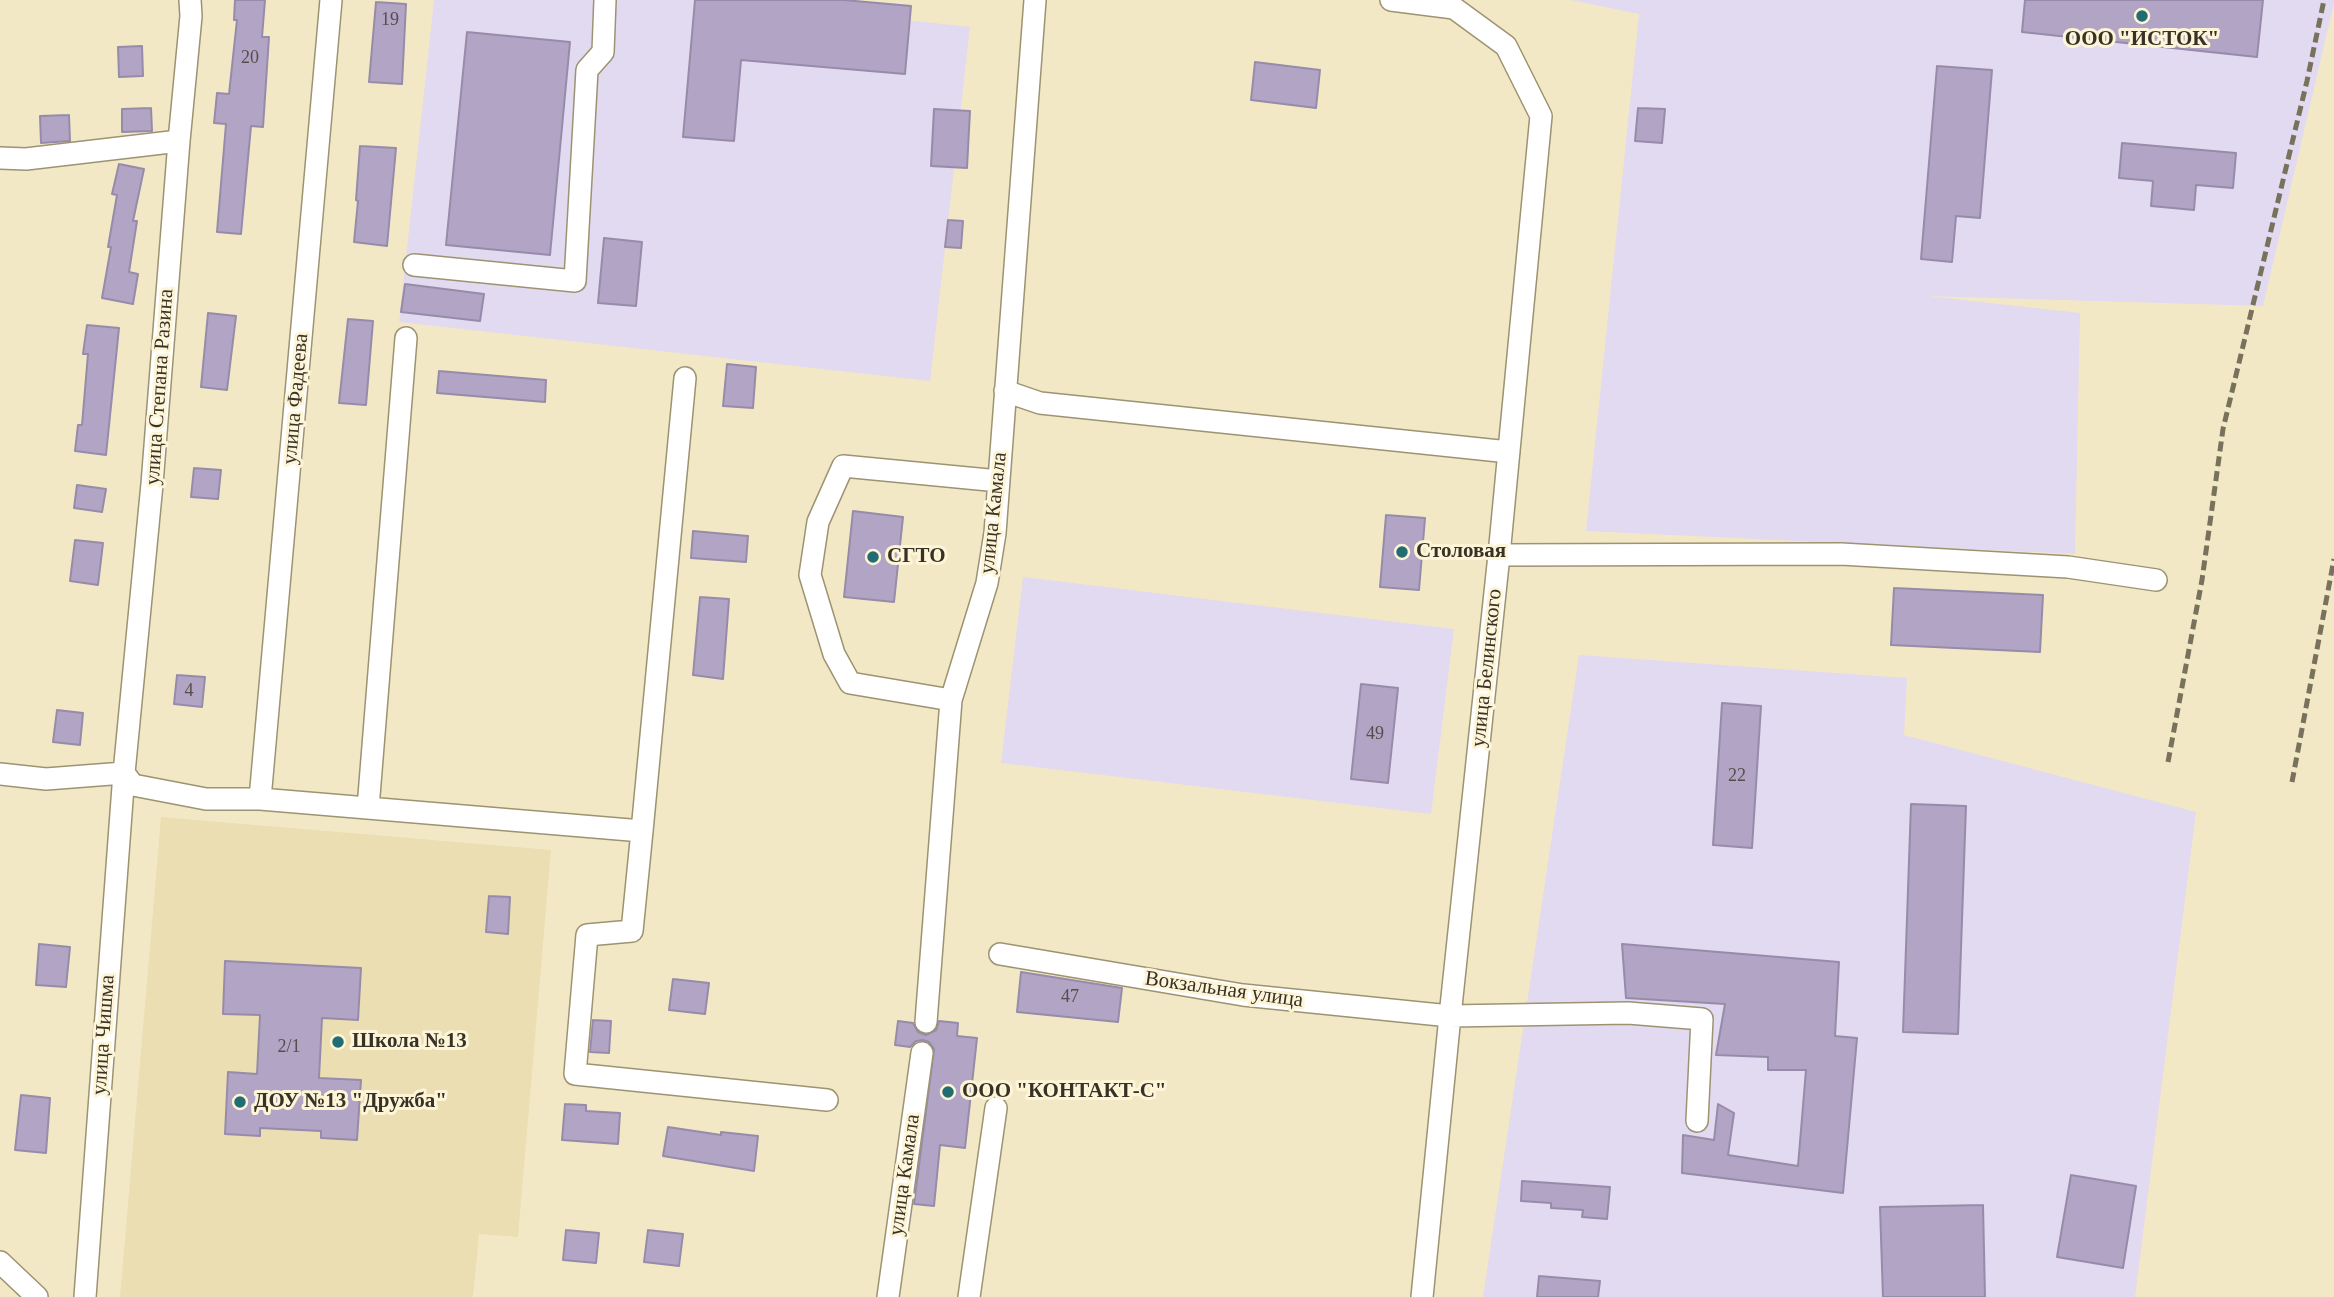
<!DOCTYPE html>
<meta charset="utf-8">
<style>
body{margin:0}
canvas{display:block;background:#f3e8c5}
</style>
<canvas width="2334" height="1297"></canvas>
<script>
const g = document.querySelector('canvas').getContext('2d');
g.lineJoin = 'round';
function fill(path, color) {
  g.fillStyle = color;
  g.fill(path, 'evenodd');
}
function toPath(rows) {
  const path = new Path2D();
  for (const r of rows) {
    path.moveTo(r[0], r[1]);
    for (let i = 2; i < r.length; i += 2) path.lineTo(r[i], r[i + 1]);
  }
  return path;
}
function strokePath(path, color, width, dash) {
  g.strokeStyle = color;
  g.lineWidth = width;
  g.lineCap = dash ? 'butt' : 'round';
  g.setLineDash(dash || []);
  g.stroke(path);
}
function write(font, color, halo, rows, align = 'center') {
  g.font = font + ' Georgia,serif';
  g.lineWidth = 6;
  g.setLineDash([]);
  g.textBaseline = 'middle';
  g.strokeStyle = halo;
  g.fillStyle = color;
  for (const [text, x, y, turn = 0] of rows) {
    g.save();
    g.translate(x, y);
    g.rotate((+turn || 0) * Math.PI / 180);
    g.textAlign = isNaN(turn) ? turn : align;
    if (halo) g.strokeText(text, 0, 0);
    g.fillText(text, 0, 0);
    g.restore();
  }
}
fill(toPath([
 [434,0,723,0,970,27,930,381,399,322],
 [1571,0,2334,0,2334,3,2263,306,1928,296,2080,313,2075,554,1586,531,1639,14],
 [1023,577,1454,629,1431,814,1001,763],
 [1579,655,1907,678,1904,735,2196,812,2135,1297,1483,1297]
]), '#e1daf0');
fill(toPath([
 [161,817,551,850,518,1237,479,1234,473,1297,120,1297]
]), '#ebdeb3');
const building = toPath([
 [235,0,265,0,262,37,269,37,263,127,251,126,241,234,217,232,226,124,214,123,217,93,229,94,237,20,234,20,235,0],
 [695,0,844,0,911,6,905,74,741,60,734,141,683,137,695,0],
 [2025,0,2263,0,2257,57,2022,32,2025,0],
 [376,2,406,4,402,84,369,82,376,2],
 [467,32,570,42,550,255,446,245,467,32],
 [142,46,143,76,119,77,118,47,142,46],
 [1255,62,1320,70,1316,108,1251,100,1255,62],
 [1937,66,1992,70,1980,218,1956,216,1952,262,1921,259,1937,66],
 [151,108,152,131,122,132,122,109,151,108],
 [1638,108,1665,109,1662,143,1635,141,1638,108],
 [934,109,970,111,967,168,931,166,934,109],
 [69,115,70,141,41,143,40,116,69,115],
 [2122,143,2236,153,2233,188,2196,185,2194,210,2151,206,2153,181,2119,178,2122,143],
 [360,146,396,148,387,246,354,242,358,201,356,200,360,146],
 [119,164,144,169,133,221,137,221,129,272,138,274,133,304,102,298,111,247,108,247,117,195,112,194,119,164],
 [948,220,963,221,961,248,945,247,948,220],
 [604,238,642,242,636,306,598,303,604,238],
 [405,284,484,294,480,321,401,312,405,284],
 [208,313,236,316,227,390,201,387,208,313],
 [348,319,373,321,366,405,339,403,348,319],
 [87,325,119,328,106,455,75,451,78,425,82,425,88,354,83,354,87,325],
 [727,364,756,367,753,408,723,406,727,364],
 [439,371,546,380,545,402,437,393,439,371],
 [194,468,221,470,218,499,191,497,194,468],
 [77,485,106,489,102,512,74,508,77,485],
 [853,511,903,517,894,602,844,597,853,511],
 [1386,515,1425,518,1419,590,1380,587,1386,515],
 [693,531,748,536,746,562,691,558,693,531],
 [75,540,103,543,98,585,70,581,75,540],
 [1894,588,2043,595,2040,652,1891,645,1894,588],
 [700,597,729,599,723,679,693,675,700,597],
 [177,675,205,677,202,707,174,704,177,675],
 [1361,684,1398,688,1388,783,1351,779,1361,684],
 [1722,703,1761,706,1752,848,1713,845,1722,703],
 [57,710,83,713,80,745,53,742,57,710],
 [1911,804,1966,806,1958,1034,1903,1032,1911,804],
 [489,896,510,897,508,934,486,932,489,896],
 [39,944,70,947,66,987,36,985,39,944],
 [1622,944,1839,962,1835,1036,1857,1038,1843,1193,1682,1173,1683,1135,1714,1140,1718,1104,1734,1113,1728,1155,1798,1166,1806,1070,1768,1070,1768,1057,1716,1055,1725,1004,1626,998,1622,944],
 [225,961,361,968,358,1020,322,1018,319,1078,361,1080,357,1140,321,1138,321,1131,260,1128,260,1136,225,1134,228,1072,257,1074,260,1015,223,1014,225,961],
 [1021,972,1122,988,1118,1022,1017,1012,1021,972],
 [673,979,709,983,705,1014,669,1010,673,979],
 [593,1020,611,1021,609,1053,590,1052,593,1020],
 [898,1021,913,1023,918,1032,926,1035,936,1030,939,1021,958,1023,957,1036,977,1038,965,1148,940,1145,934,1206,914,1204,934,1049,929,1042,923,1040,916,1041,910,1047,895,1045,898,1021],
 [21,1095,50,1098,46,1153,15,1150,21,1095],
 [565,1104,586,1105,586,1111,620,1113,618,1144,562,1140,565,1104],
 [668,1127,721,1135,721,1132,758,1136,754,1171,663,1156,668,1127],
 [2071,1175,2136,1186,2123,1268,2057,1257,2071,1175],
 [1522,1181,1610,1187,1607,1219,1582,1217,1583,1210,1551,1208,1551,1203,1521,1201,1522,1181],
 [1983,1205,1985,1297,1883,1297,1880,1207,1983,1205],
 [566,1230,599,1233,596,1263,563,1260,566,1230],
 [648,1230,683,1234,679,1266,644,1262,648,1230],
 [1539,1276,1600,1281,1598,1297,1537,1297,1539,1276]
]);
fill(building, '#b1a4c4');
strokePath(building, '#978baa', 2);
const minor = toPath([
 [1391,0,1454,8,1506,46,1541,116,1499,555,1450,1016,1422,1297],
 [0,158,26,159,179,141],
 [414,265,575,281,587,70,603,52,605,0],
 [1005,391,1040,403,1509,452],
 [1499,555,1841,554,2068,567,2156,580],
 [951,700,850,683,834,654,810,575,818,522,843,466,999,481],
 [124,773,133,785,206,799,260,799,642,831,632,931,587,935,575,1074,827,1100],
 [0,774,46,779,124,773],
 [260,799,331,0],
 [368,808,406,338],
 [642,831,685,378],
 [1000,954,1243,995,1450,1016,1628,1013,1702,1019,1697,1121],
 [926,1022,951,700,987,583,995,533,1035,0],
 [0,1262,37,1297],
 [85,1297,124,773,152,484,179,141,191,16,190,0],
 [888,1297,922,1053],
 [969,1297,996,1108]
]);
strokePath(minor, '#9d9372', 24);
strokePath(minor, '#fff', 21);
strokePath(toPath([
 [2168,762,2202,580,2223,429,2307,81,2324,0],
 [2292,782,2334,559]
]), '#78715c', 5, [10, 5]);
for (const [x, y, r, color] of [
 [2142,16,7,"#226d73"],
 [1402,552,7,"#226d73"],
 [873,557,7,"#226d73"],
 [338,1042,7,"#226d73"],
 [948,1092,7,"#226d73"],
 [240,1102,7,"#226d73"]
]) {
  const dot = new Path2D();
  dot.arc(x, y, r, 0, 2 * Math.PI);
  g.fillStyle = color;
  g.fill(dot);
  strokePath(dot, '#fef5d9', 2.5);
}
write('18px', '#564e4d', null, [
 ["19",390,20],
 ["20",250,58],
 ["4",189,691],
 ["49",1375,734],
 ["22",1737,776],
 ["47",1070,997],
 ["2/1",289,1047]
]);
write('bold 21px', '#373225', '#fef5d9', [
 ["ООО \"ИСТОК\"",2142,40,"center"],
 ["Столовая",1416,552],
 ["СГТО",887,557],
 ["Школа №13",352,1042],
 ["ООО \"КОНТАКТ-С\"",962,1092],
 ["ДОУ №13 \"Дружба\"",254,1102]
], 'left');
write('21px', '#373225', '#fef5d9', [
 ["улица Степана Разина",160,387,-86],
 ["улица Фадеева",296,399,-85],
 ["улица Камала",994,513,-84],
 ["улица Белинского",1487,668,-84],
 ["Вокзальная улица",1224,990,8],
 ["улица Чишма",104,1035,-86],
 ["улица Камала",905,1175,-82]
]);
</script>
